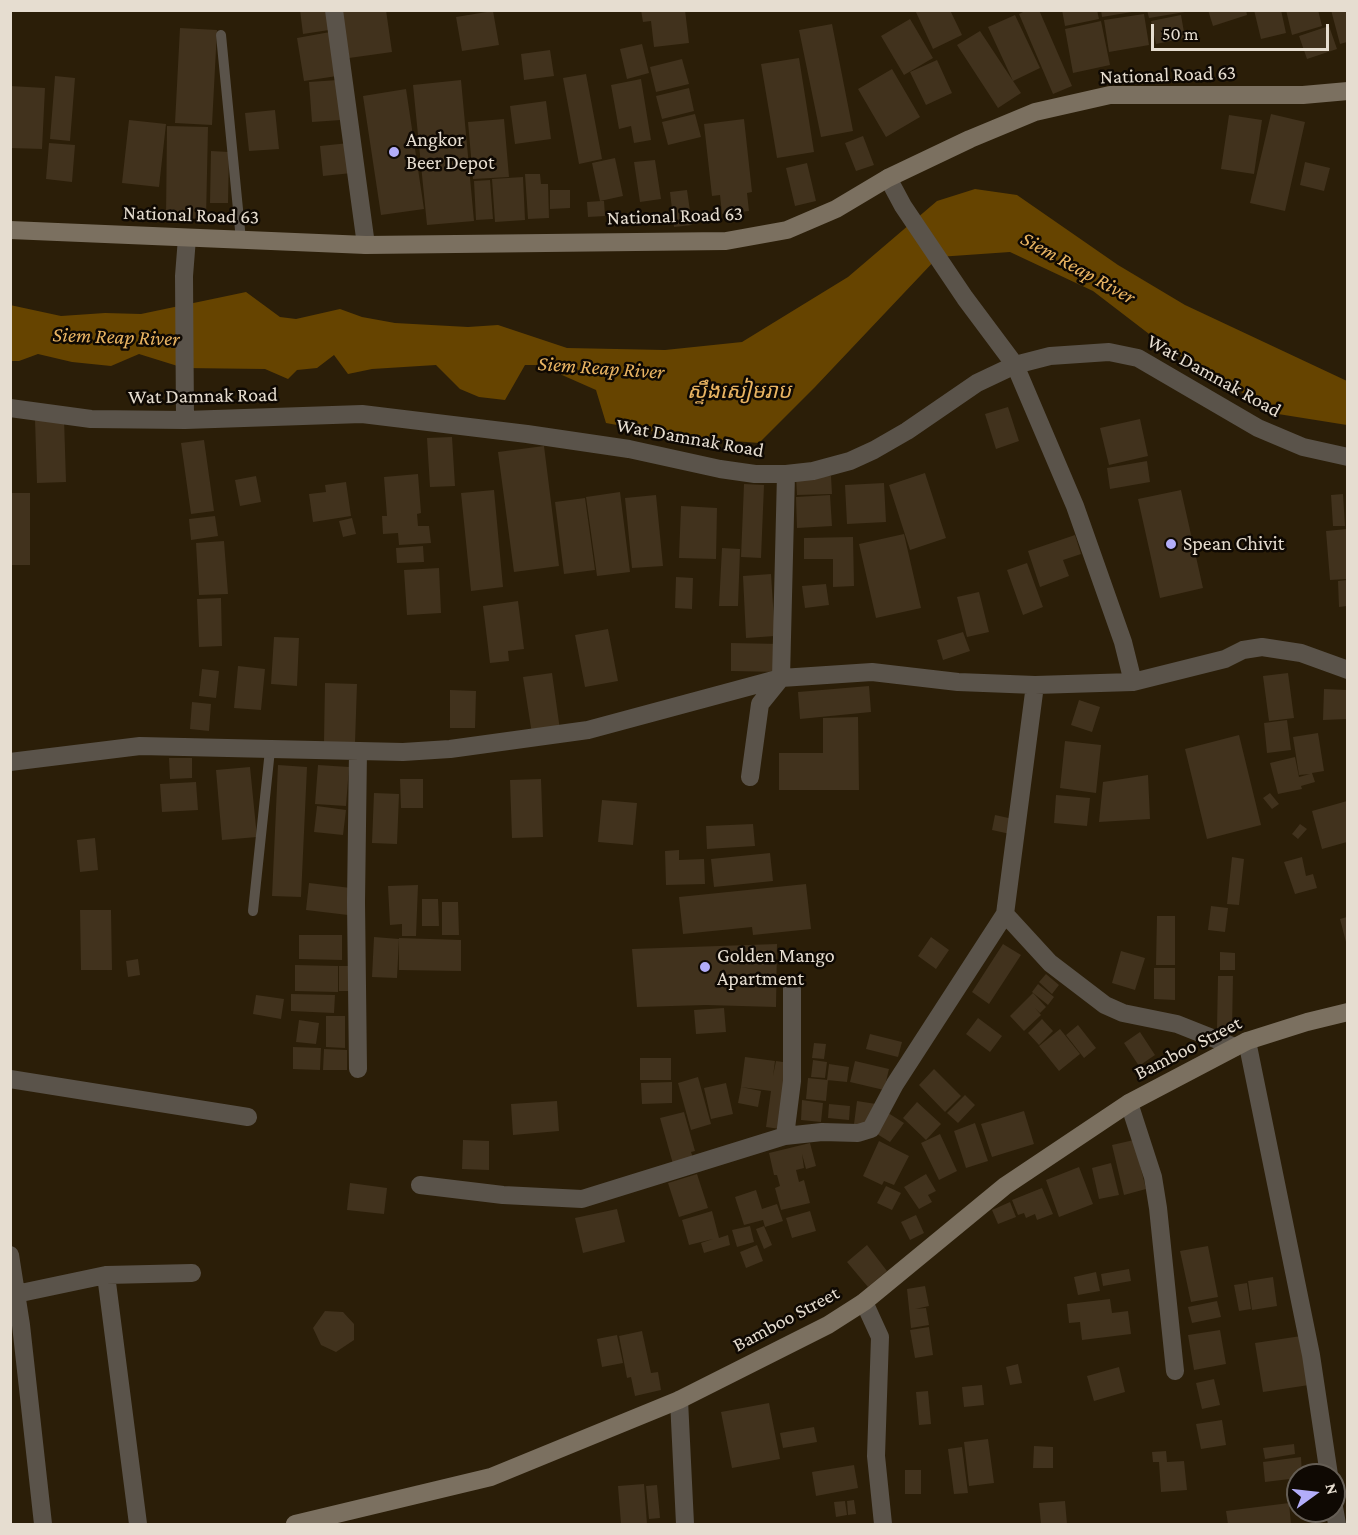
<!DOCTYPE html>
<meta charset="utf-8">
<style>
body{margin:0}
#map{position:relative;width:1358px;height:1535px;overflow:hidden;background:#2b1e08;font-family:"Crimson Pro",serif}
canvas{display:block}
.frame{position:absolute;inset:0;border:12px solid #e6ddd0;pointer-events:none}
.north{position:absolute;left:1286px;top:1463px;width:60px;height:60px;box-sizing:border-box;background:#0f0903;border:2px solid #655e55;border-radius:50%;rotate:75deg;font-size:16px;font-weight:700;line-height:24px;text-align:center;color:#e6ddd0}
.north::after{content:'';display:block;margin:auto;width:21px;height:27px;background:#b2adf9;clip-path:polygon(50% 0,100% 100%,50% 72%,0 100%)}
.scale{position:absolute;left:1151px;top:24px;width:178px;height:27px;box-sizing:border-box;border:3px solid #e6ddd0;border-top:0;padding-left:8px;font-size:18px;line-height:21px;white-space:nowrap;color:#e6ddd0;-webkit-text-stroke:4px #0f0903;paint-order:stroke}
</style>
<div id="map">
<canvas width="1358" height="1535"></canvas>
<div class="frame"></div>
<div class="north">N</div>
<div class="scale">50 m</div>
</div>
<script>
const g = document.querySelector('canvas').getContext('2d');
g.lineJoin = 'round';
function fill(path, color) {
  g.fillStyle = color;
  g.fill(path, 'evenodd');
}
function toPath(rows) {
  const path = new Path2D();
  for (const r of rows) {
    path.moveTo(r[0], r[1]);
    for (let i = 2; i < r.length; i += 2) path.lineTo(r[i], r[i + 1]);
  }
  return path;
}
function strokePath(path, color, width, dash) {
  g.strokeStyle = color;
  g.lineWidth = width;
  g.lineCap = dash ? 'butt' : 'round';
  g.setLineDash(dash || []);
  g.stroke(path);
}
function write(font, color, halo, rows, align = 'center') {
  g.font = font + ' "Crimson Pro","Noto Sans Khmer",serif';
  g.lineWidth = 5;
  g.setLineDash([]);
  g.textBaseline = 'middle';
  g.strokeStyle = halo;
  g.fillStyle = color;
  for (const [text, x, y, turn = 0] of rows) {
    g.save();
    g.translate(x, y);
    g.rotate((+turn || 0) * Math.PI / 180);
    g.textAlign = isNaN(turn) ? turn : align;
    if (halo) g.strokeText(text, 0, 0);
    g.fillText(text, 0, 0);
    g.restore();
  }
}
fill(toPath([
 [975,189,1017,195,1118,265,1185,305,1347,381,1347,425,1278,414,1170,350,1093,291,1010,252,938,257,815,387,759,443,684,437,606,423,596,390,562,375,550,365,525,365,505,400,479,397,460,389,436,365,372,369,348,374,334,355,317,368,297,370,288,379,265,369,184,368,139,354,111,366,72,362,38,354,19,361,11,361,10,305,61,316,105,313,141,314,246,292,280,317,296,319,340,309,362,317,395,323,468,327,498,325,567,348,665,350,742,342,848,277,937,201]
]), '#640');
fill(toPath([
 [300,10,327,10,329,30,303,34],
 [342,10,386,10,392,52,349,58],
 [641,10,685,10,689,43,654,47,651,21,643,22],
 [915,10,950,10,962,35,933,49],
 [1027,10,1039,10,1072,86,1053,94,1019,14],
 [1062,10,1097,10,1099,19,1065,26],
 [1101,10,1132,10,1132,12,1102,17],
 [1147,10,1185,10,1185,12,1149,18],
 [1208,10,1246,10,1247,15,1213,26],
 [1254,10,1281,10,1286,33,1261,39],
 [1286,10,1318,10,1322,26,1292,35],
 [1331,10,1347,10,1347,42,1340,44],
 [493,11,499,45,462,51,456,17],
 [1144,14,1149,45,1109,52,1104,20],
 [1015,15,1040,68,1013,81,988,27],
 [1181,15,1185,38,1156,44,1151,21],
 [910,19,933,58,904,75,881,36],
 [1101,21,1110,65,1073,73,1065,29],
 [832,24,853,131,821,137,799,30],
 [1329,26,1337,49,1307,59,1299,36],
 [180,28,217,30,212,125,175,123],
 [980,31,1021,93,998,108,957,45],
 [330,32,337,76,304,81,297,38],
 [642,44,649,73,627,79,620,49],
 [550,50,554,76,524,80,521,54],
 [799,58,814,152,777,158,761,64],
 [682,59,689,84,656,92,650,67],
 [937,60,952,93,926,105,910,72],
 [892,69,920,117,886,137,858,89],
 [586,74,602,159,579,164,563,78],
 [55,76,75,78,70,141,50,139],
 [641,79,651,140,634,143,631,126,619,129,611,85],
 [338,80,341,120,312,122,309,82],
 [461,80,474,221,427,225,413,85],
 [10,86,45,88,42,149,10,148],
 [689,88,694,111,662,119,656,96],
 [406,89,424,209,381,215,363,96],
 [546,101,551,139,515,144,510,106],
 [275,110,279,149,249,151,245,113],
 [695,114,701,137,668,145,662,122],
 [1271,114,1305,122,1285,211,1250,203],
 [1229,115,1262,120,1254,174,1221,169],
 [504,119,509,177,473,179,468,122],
 [744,119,752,192,747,193,749,211,722,214,720,195,712,196,704,124],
 [129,120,166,124,159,187,122,183],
 [167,126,208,127,206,219,166,218],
 [863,136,874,165,856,171,845,143],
 [49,143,75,145,72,182,46,179],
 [349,143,352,173,323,176,320,146],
 [211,151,229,152,228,203,210,203],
 [615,158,623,196,600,201,592,163],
 [655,160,661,199,640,202,634,162],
 [1305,162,1330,168,1324,191,1300,185],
 [807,163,816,201,795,206,786,168],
 [525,174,540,174,541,184,548,184,549,218,528,219],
 [523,177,525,220,495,222,492,179],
 [490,180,493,219,476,220,474,181],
 [550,190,570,190,570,208,550,209],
 [687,190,692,225,674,227,670,192],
 [601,201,604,201,605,216,588,217,587,202],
 [1008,407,1019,441,996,449,985,414],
 [64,418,66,482,37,483,35,419],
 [1140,419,1148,456,1109,465,1100,428],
 [452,437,455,486,430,487,427,438],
 [204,440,214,511,191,514,181,443],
 [544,446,559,566,514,572,498,452],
 [1147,461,1150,482,1110,489,1107,468],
 [925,473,946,538,910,550,889,485],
 [418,474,421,513,417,514,418,526,429,526,431,543,399,545,398,533,383,534,382,516,387,516,384,477],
 [256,476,261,502,240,506,235,480],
 [831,476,832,494,797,495,796,477],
 [346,482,351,516,313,522,309,494,326,492,325,485],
 [884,483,886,522,847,524,845,485],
 [744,484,764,485,761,558,741,557],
 [494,490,503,587,471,591,461,493],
 [1181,490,1203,588,1160,598,1138,499],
 [620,492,630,572,597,576,586,497],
 [10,493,30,493,30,565,10,565],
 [1343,494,1345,526,1333,526,1331,495],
 [656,495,663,566,632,568,625,498],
 [830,495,832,526,797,528,796,497],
 [585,498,595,570,564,574,555,502],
 [681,506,717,508,716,559,679,558],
 [215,516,218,536,191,540,189,519],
 [352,518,356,534,343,537,339,521],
 [1347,529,1347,579,1330,580,1326,531],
 [904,534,921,608,876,618,859,544],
 [1075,535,1081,554,1063,560,1069,576,1040,587,1028,551],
 [853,537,854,586,833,587,833,559,804,559,804,538],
 [224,541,228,594,199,595,196,543],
 [423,546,424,562,397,563,396,548],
 [722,548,740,549,738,606,719,606],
 [1027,563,1043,607,1023,615,1007,570],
 [439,568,441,613,407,615,404,570],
 [771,574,775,636,746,638,743,576],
 [676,577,693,578,692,609,675,608],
 [1347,580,1347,606,1339,607,1338,581],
 [826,584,829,605,805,608,802,586],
 [979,592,989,632,967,637,957,597],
 [221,598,222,646,199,647,197,599],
 [518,601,524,649,508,651,509,661,490,663,483,606],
 [608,629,618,681,585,687,575,635],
 [963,632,970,651,943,660,937,640],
 [274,637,299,638,297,686,271,684],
 [731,643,781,644,780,672,731,671],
 [238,666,265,669,261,710,234,708],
 [202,669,219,671,216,698,199,696],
 [552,673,560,730,532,734,523,677],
 [1288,673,1294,718,1269,721,1263,676],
 [325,683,357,684,355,743,324,742],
 [869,686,871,712,800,719,798,692],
 [1324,689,1347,690,1347,719,1323,720],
 [450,690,476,691,475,728,450,728],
 [1079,700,1100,707,1092,732,1071,725],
 [192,702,211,704,209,731,190,729],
 [858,717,859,790,779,790,779,753,823,753,823,718],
 [1287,720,1291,750,1267,753,1264,723],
 [1318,733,1324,771,1312,773,1315,782,1301,786,1302,789,1278,794,1270,763,1295,757,1299,777,1310,774,1299,775,1293,737],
 [1239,735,1261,825,1207,839,1185,749],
 [1065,741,1101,745,1096,793,1060,788],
 [169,758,192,758,192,778,170,779],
 [278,765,307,767,301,897,272,896],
 [318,765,349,767,346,806,315,804],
 [250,767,257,837,222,840,216,770],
 [1148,775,1150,819,1099,822,1103,782],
 [400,779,423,779,423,808,401,808],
 [541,779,543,837,512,838,510,780],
 [196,782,198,810,162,812,160,784],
 [374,793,399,794,397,844,372,843],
 [1270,793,1279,804,1272,809,1263,798],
 [1056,795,1090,798,1087,826,1054,823],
 [602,800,637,803,633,845,598,842],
 [1347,801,1347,842,1322,849,1312,811],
 [317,806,346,810,343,835,314,832],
 [995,815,1013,819,1010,834,992,830],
 [753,824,755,846,707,849,706,826],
 [1300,824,1307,829,1298,839,1292,834],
 [95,838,98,870,80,872,77,840],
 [679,850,679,860,704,859,705,884,666,885,665,851],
 [770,853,773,881,714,887,711,859],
 [1232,857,1244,859,1239,905,1227,904],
 [1302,857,1306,876,1313,874,1317,888,1295,894,1284,862],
 [309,883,351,888,348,915,306,910],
 [806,884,811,929,753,935,752,927,683,934,679,897],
 [418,885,416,936,402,936,402,924,390,925,388,886],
 [422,899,438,899,439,926,422,926],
 [442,902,458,902,459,935,442,935],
 [1211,906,1228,908,1225,932,1208,930],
 [80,910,111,910,112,970,81,970],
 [1157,916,1175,916,1175,965,1156,965],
 [1347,917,1347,946,1340,919],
 [299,935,342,935,342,960,299,959],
 [374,937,399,939,397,978,372,977],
 [931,937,949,950,936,969,918,956],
 [399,938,461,940,461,971,399,970],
 [777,944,776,1007,706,1005,637,1007,632,949],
 [1003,944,1021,955,989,1004,972,992],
 [1121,951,1145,958,1135,990,1112,983],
 [1220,952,1235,953,1235,970,1220,970],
 [138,959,140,975,128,977,126,961],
 [295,965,338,966,338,992,295,991],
 [339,966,350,966,350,991,339,991],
 [1154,968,1175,968,1175,1000,1154,999],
 [1046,974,1059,985,1052,994,1039,982],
 [1218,976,1233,976,1232,1030,1217,1029],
 [1038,984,1054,997,1048,1005,1032,992],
 [1033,993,1046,1007,1040,1013,1035,1008,1041,1015,1024,1031,1010,1016],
 [291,994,335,995,334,1013,291,1011],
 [256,995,284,999,281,1019,253,1014],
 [724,1008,726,1032,696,1034,694,1010],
 [326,1016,345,1016,345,1048,326,1047],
 [978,1018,1002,1036,990,1052,966,1034],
 [1042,1019,1053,1031,1039,1045,1028,1033],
 [299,1020,319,1023,316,1044,296,1042],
 [1078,1025,1096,1048,1084,1058,1066,1035],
 [1060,1029,1080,1054,1059,1071,1039,1046],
 [1140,1032,1155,1055,1139,1066,1124,1043],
 [870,1034,902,1042,898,1057,866,1049],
 [814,1043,826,1044,824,1059,812,1058],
 [293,1047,321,1048,320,1070,293,1069],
 [324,1049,347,1050,347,1070,323,1070],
 [745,1057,775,1061,773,1076,776,1061,790,1063,780,1129,766,1127,771,1091,741,1087],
 [640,1058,671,1058,671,1080,640,1080],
 [813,1060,827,1062,825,1078,811,1077],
 [855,1061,889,1069,884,1090,850,1082],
 [829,1064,849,1067,847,1082,827,1080],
 [934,1069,961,1096,945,1112,919,1085],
 [698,1077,711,1124,691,1130,678,1083],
 [808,1078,828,1080,826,1101,806,1099],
 [672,1082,672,1103,642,1104,641,1083],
 [726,1083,733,1114,711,1119,704,1088],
 [741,1087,761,1091,758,1107,738,1103],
 [965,1095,975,1105,958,1123,947,1113],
 [802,1100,823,1103,821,1122,801,1120],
 [557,1101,559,1131,513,1135,511,1104],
 [857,1101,876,1104,867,1125,854,1124],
 [917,1102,941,1124,926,1140,903,1118],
 [829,1104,850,1106,849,1120,828,1118],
 [885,1111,904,1123,890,1142,877,1134],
 [1024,1111,1034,1144,992,1157,981,1124],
 [684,1112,695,1151,691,1152,693,1158,673,1164,660,1118],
 [975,1123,988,1161,966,1168,954,1131],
 [940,1134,957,1171,939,1180,921,1143],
 [463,1140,489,1141,489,1170,462,1169],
 [1134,1140,1146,1189,1124,1195,1112,1145],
 [879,1141,909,1156,894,1185,884,1181,882,1185,863,1176],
 [810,1143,816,1166,806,1169,802,1154,804,1168,796,1170,799,1182,804,1180,810,1203,781,1210,775,1188,780,1186,777,1175,774,1175,769,1153],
 [1111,1163,1119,1195,1099,1199,1092,1168],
 [1079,1167,1093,1204,1059,1217,1046,1180],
 [697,1174,708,1208,679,1217,668,1183],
 [926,1174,936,1191,928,1195,932,1202,919,1209,904,1187],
 [350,1183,387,1188,384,1214,347,1210],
 [886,1186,901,1193,892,1210,877,1203],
 [1042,1188,1053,1214,1037,1220,1035,1214,1026,1218,1024,1213,1018,1215,1012,1200],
 [756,1190,762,1209,777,1204,783,1221,765,1227,763,1220,744,1225,735,1197],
 [1010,1202,1016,1217,998,1224,992,1210],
 [617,1209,625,1242,583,1253,575,1218],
 [712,1211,719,1238,728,1235,730,1245,704,1253,701,1243,713,1239,689,1245,682,1220],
 [810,1211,816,1231,792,1238,786,1218],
 [916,1215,924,1233,910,1240,901,1222],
 [750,1226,754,1242,737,1247,732,1230],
 [764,1226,772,1245,764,1249,756,1229],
 [757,1245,763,1261,746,1268,740,1252],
 [867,1245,887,1271,868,1287,847,1262],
 [1208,1246,1218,1297,1191,1302,1180,1251],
 [1129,1269,1131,1281,1103,1286,1101,1274],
 [1096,1272,1100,1291,1078,1295,1074,1277],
 [1273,1277,1277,1306,1252,1310,1248,1281],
 [1247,1283,1251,1309,1239,1311,1234,1285],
 [925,1286,929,1306,915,1309,926,1308,929,1325,911,1328,907,1289],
 [1110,1299,1112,1313,1128,1311,1131,1334,1082,1340,1080,1322,1069,1323,1067,1304],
 [1217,1301,1221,1317,1192,1323,1188,1307],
 [325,1311,343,1312,354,1324,354,1340,336,1352,321,1345,313,1328],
 [929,1327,933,1355,915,1358,910,1330],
 [1220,1330,1226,1364,1194,1370,1188,1335],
 [642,1331,651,1373,658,1372,661,1390,635,1396,631,1377,627,1378,619,1336],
 [617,1335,623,1363,602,1367,597,1339],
 [1301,1336,1309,1385,1263,1392,1255,1343],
 [1018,1364,1022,1383,1010,1385,1006,1367],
 [1119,1367,1125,1392,1094,1401,1087,1376],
 [1214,1379,1220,1405,1202,1409,1196,1383],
 [982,1385,984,1405,964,1407,962,1387],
 [928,1391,931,1424,919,1425,916,1392],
 [769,1403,780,1459,732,1468,721,1412],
 [1222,1420,1226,1445,1201,1449,1196,1424],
 [814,1427,817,1442,783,1448,780,1433],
 [988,1439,994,1483,969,1486,964,1442],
 [1294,1444,1295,1454,1265,1459,1263,1448],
 [1034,1446,1053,1447,1053,1468,1033,1468],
 [962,1447,968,1493,954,1494,948,1449],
 [1166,1451,1167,1462,1184,1461,1187,1490,1161,1492,1159,1462,1153,1462,1152,1452],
 [1301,1457,1302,1475,1298,1475,1298,1478,1265,1482,1263,1462],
 [854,1465,858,1488,816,1496,812,1472],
 [905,1470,921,1470,921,1494,905,1494],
 [644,1484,647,1524,621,1524,618,1486],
 [657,1485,660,1518,649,1519,646,1486],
 [854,1500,856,1514,848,1515,847,1501],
 [845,1501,847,1515,836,1517,834,1502],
 [1065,1501,1067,1524,1041,1524,1039,1503],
 [1289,1503,1291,1524,1228,1524,1226,1511]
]), '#41321d');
strokePath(toPath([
 [221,35,241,240],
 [253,911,270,750]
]), '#5a534a', 10);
strokePath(toPath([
 [334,10,366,245],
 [888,178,903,206,965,298,1015,365,1075,506,1123,642,1133,682],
 [10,408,91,419,185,420,362,414,527,434,629,449,720,469,755,474,786,474,813,471,850,461,874,450,907,431,977,383,1015,365,1050,356,1109,352,1138,358,1258,428,1303,447,1348,457],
 [185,420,184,276,187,238],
 [10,762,140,746,403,752,450,749,588,730,781,678,872,672,958,682,1035,685,1133,682,1225,659,1243,650,1262,647,1301,653,1348,670],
 [750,777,760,704,781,678,786,474],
 [1005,914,1050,963,1105,1005,1123,1013,1177,1024,1235,1047],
 [1247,1041,1311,1355,1329,1475],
 [358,1069,356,902,358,751],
 [10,1079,248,1117],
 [1129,1103,1153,1177,1158,1208,1175,1371],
 [785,1136,792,1081,792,983],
 [420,1185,503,1195,582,1199,785,1136,822,1132,858,1133,871,1129,895,1084,1005,914,1035,685],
 [10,1255,21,1325,43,1524],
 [106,1275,138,1524],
 [16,1294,106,1275,192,1273],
 [864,1302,880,1337,876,1456,883,1524],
 [679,1400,685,1524],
 [1334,1507,1337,1524]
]), '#5a534a', 18);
strokePath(toPath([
 [10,230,366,245,726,241,787,230,836,209,888,178,970,139,1035,112,1110,95,1303,95,1348,91],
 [295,1524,491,1477,679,1400,828,1325,864,1302,1005,1186,1129,1103,1247,1041,1307,1022,1348,1012]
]), '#7b7060', 18);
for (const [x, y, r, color] of [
 [394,152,6,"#b2adf9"],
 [1171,544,6,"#b2adf9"],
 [705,967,6,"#b2adf9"]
]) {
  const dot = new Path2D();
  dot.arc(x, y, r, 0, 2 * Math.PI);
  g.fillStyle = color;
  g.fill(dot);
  strokePath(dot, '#0f0903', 2);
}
write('20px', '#e6ddd0', '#0f0903', [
 ["National Road 63",1168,75,-2],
 ["National Road 63",191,215,2],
 ["National Road 63",675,216,-2],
 ["Wat Damnak Road",1214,376,29],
 ["Wat Damnak Road",203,396,-1],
 ["Wat Damnak Road",690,438,10],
 ["Bamboo Street",1188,1048,-27],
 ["Bamboo Street",786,1319,-28]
]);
write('20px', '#e6ddd0', '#0f0903', [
 ["Angkor",406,140],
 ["Beer Depot",406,163],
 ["Spean Chivit",1183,544],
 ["Golden Mango",717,956],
 ["Apartment",717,979]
], 'left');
write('italic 21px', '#e9b462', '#0f0903', [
 ["Siem Reap River",1078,268,29],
 ["Siem Reap River",116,337,2],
 ["Siem Reap River",601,368,4],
 ["ស្ទឹងសៀមរាប",739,392]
]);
</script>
